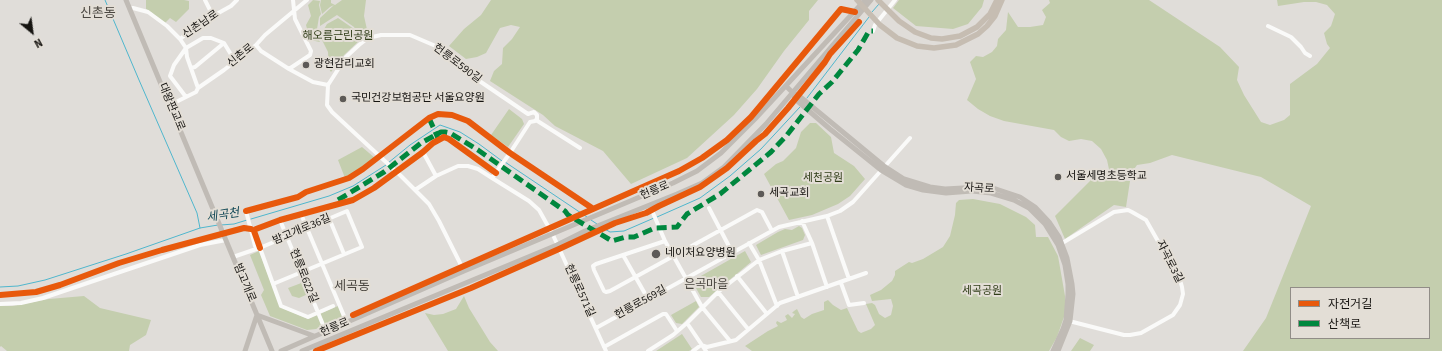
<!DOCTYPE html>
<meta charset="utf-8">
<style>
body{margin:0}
#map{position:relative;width:1442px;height:351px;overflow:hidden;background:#e0ddd9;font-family:"Source Sans 3","Noto Sans KR",sans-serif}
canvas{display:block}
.legend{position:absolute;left:1290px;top:287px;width:140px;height:52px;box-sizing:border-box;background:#e3ded6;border:1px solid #918d87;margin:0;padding:5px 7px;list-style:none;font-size:12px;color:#161411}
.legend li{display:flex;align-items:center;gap:8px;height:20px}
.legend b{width:20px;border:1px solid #918d87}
.north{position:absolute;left:12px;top:12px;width:40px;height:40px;-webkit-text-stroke:3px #e3ded6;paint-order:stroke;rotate:151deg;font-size:11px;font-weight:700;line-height:16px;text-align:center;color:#161411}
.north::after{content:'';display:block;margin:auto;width:14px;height:18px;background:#161411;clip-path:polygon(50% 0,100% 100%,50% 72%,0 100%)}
</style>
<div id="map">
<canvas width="1442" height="351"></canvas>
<ul class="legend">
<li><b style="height:5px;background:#e8590c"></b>자전거길</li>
<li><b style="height:5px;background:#00873e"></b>산책로</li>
</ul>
<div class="north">N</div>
</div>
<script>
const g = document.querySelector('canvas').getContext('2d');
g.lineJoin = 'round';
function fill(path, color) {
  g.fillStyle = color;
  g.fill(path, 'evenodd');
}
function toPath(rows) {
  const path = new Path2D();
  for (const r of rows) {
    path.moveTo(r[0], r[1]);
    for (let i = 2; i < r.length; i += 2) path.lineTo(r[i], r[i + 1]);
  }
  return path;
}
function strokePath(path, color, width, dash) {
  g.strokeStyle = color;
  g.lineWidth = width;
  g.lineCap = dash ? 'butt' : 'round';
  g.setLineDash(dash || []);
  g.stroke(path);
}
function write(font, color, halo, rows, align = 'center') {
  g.font = font + ' "Source Sans 3","Noto Sans KR",sans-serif';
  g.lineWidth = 4;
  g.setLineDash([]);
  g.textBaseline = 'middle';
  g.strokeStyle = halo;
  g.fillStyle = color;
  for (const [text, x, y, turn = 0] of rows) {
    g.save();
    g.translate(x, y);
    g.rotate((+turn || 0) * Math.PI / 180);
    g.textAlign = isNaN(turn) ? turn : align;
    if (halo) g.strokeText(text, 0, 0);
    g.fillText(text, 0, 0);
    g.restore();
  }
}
fill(toPath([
 [146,0,184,0,189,1,189,9,176,22,170,18,165,23,146,9],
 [313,0,320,1,319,5,321,14,319,17,316,35,320,42,310,40,306,25,311,16,308,5],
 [321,0,331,0,331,3,335,5,342,0,366,0,364,16,368,34,361,40,354,27,337,15,320,26,320,18,334,5,330,7,322,14,320,5],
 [491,0,818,0,809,11,809,20,784,51,757,89,734,115,687,158,631,184,603,151,555,126,543,115,490,81,494,71,502,64,503,48,512,39,520,27,511,25,500,28,486,53,477,57,466,59,449,46,464,29,481,15],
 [899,0,984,0,982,7,968,24,953,29,916,26,893,8],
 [1049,0,1149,0,1220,47,1239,67,1237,80,1244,95,1261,122,1270,125,1284,120,1290,115,1290,84,1317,64,1330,48,1327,44,1324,33,1331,26,1335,14,1327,5,1316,2,1304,2,1278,6,1277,0,1442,0,1442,351,1243,351,1266,318,1311,206,1261,177,1172,155,1150,163,1137,165,1130,175,1120,177,1110,174,1107,160,1101,149,1092,141,1081,139,1069,141,1061,137,1054,130,1004,121,990,116,978,109,967,100,976,79,970,62,976,56,983,57,992,52,997,46,998,39,1006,30,1008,12,1018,27,1030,27,1043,25,1046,17,1042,10,1050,3],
 [1291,288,1429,288,1429,338,1291,338],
 [338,18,354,29,359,41,344,55,331,72,329,69,328,52,320,36,327,24],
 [509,109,522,119,524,124,508,147,491,135],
 [810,123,816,123,831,137,834,153,854,166,865,179,850,196,838,204,812,215,789,220,764,174,776,164,783,161,796,148,801,132],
 [362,147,375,158,358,171,345,178,338,160],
 [1101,170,1111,180,1130,181,1126,207,1114,205,1065,239,1055,216],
 [973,199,1000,204,1026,217,1035,225,1036,237,1048,237,1058,256,1065,296,1065,314,1057,337,1049,351,752,351,745,346,768,331,778,326,776,323,777,321,781,323,787,320,785,316,788,314,792,318,795,314,792,313,794,311,797,309,801,317,804,319,812,314,824,310,824,302,828,300,833,305,841,310,847,308,858,331,861,333,871,329,875,325,866,304,872,303,875,305,879,314,885,318,891,315,893,306,891,299,872,301,870,295,881,290,892,281,895,275,895,271,909,262,912,263,923,259,943,247,950,236,955,215,956,203,959,200],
 [799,226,802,228,805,235,803,240,761,255,756,245,778,232,785,229,792,230],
 [259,251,280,307,308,319,338,306,342,317,316,329,307,330,270,316,261,295,264,290,250,255],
 [745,251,751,262,709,297,701,297,692,281],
 [304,282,308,294,299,298,292,296,288,288],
 [84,296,100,308,151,320,146,335,130,345,129,351,7,351,1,346,0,347,0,306,12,306,49,299],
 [464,296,469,308,482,329,490,342,498,351,448,351,425,313,434,315,443,314,456,309],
 [696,301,699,307,682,324,676,323,671,315],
 [682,334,692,349,689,351,656,351],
 [1080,338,1094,345,1090,351,1071,351]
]), '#c4ceae');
strokePath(toPath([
 [105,0,139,80,197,213,200,228],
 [872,12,879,4],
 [807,98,869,17],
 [505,162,587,217],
 [388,163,410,145,440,125,460,132,479,144,502,161],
 [657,217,700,198,730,176,761,149,800,107],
 [251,219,329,196,353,186,386,165],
 [591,220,597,224],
 [221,225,234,224,247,220],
 [601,227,610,232,624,231,654,218],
 [0,287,18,286,45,280,126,254,200,228,218,225]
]), '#4fb6cd', 1);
strokePath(toPath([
 [205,0,213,16],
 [130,9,133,8,148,12,167,26,180,39],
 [1268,26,1291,37,1301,47,1305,53,1310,56],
 [873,31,875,25,895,0],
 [256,45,261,51,289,69,310,55,311,51,295,19,293,0],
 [191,68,195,67,224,43],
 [289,69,313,82,328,85],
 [198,88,187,57,186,48,203,38,211,38,224,43,235,61],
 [186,97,170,76,174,65,186,48,180,39,204,21,231,6,237,0],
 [170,105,196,92,198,88,224,70,256,45,265,35,307,0],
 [536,120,580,148],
 [423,152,436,176],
 [492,178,510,153,530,122,535,121,537,119,537,115,534,112,528,114],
 [415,190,436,176,458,166,468,166,478,169,492,178,529,201,539,210,553,235,606,351],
 [709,208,732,252],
 [246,211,255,246,260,248,281,306,308,317,333,306],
 [301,214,347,323],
 [628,215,641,214,648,210,651,210,653,213,665,241,702,307,730,341],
 [827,216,849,279],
 [329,218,344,254],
 [280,220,326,332],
 [802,221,812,243,827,287],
 [665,241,596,264,593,266,594,270,604,291,606,292,610,291,757,210,762,212,772,231],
 [749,243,759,260,777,306],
 [1059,245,1114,212,1128,210,1132,212,1146,220,1180,280,1182,287,1183,294,1180,305,1173,315,1141,333,1130,335,1124,335,1069,321],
 [782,251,798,297],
 [623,255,648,299],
 [233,257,262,247,347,211,362,247,273,284],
 [464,271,439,221,429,204,401,176,332,112,327,105,328,85,346,57,359,45,368,38,381,35,410,35,438,47,478,80,528,114],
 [737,276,767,314],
 [841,283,849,305,864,303],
 [718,292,748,329],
 [0,304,21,303,43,298,200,245,226,240],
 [687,323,706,351],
 [596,328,779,227,827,216,840,211,853,202,910,138],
 [604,347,663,314,666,314,677,331],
 [648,351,673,335,687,323,718,292,759,260,782,251,812,243],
 [693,351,701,345,707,347,736,340,780,303,866,273]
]), '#fafaf9', 4);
strokePath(toPath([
 [126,0,272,351],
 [786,86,793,93,798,95,884,166,904,179,930,187,945,189,981,187,996,189,1020,197,1035,207,1049,222,1059,237,1067,258,1072,284,1073,294,1070,321,1058,351],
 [793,93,795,99,830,129,881,170,906,185,923,190,946,193,972,191,991,193,1014,200,1029,208,1045,224,1058,245,1065,265,1068,284,1068,294,1066,320,1063,329,1053,351],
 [257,315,314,336],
 [245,351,257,315],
 [281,351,464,271,673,183,697,171,721,153,755,119,865,0],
 [302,351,557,245,585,231,677,194,702,183,724,167,766,124,871,0]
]), '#c0bbb5', 5);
strokePath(toPath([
 [857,0,880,25,897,38,917,46,934,48,956,45,978,34,987,26,995,16,1002,0],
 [878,0,899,21,915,32,931,38,942,39,960,36,977,27,990,14,997,0]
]), '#c6bdb2', 5.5);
strokePath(toPath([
 [429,118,438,138],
 [338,200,384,172,421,143,441,132,445,132,450,133,478,150,565,211,568,215,612,241,626,237,634,237,655,228,677,227,687,214,720,194,771,152,787,135,819,94,832,82,858,50,869,31,873,31]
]), '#00873e', 5, [10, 5]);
strokePath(toPath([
 [246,211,298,197,306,192,349,178,363,169,429,118,438,114,452,115,468,121,510,153,592,208],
 [260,248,254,231,256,229,280,220,353,200,374,188,423,152,433,143,444,137,449,139,496,173],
 [0,295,36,292,60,285,119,263,162,250,244,228,251,229],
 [353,315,679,171,702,158,727,140,751,117,841,9,855,12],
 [316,351,471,288,559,249,615,223,646,213,659,206,700,187,727,168,756,141,765,134,788,108,825,62,830,54,859,22]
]), '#e8590c', 6);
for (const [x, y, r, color] of [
 [306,65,4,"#5d5a57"],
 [343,99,4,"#5d5a57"],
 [1058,177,4,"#5d5a57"],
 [761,194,4,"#5d5a57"],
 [656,254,5,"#5d5a57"]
]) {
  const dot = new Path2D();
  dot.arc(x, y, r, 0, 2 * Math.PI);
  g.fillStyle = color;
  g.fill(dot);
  strokePath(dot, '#e3ded6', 1.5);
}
write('11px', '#161411', '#e3ded6', [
 ["신촌남로",201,25,-34],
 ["신촌로",241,56,-39],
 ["헌릉로590길",457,64,37],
 ["대왕판교로",171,107,67],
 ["자곡로",979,189,3],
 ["헌릉로",655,191,-23],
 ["밤고개로36길",302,230,-23],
 ["자곡로3길",1169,262,63],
 ["헌릉로622길",303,276,68],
 ["밤고개로",244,283,67],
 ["헌릉로571길",579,291,65],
 ["헌릉로569길",641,303,-29],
 ["헌릉로",335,328,-23]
]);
write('11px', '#313e19', '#e3ded6', [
 ["해오름근린공원",338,37],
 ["세천공원",823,179],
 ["세곡공원",982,292]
]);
write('11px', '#161411', '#e3ded6', [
 ["광현감리교회",314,65],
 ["국민건강보험공단 서울요양원",351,99],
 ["서울세명초등학교",1066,177],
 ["세곡교회",769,194],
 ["네이처요양병원",665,254]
], 'left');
write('italic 12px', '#104756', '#e3ded6', [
 ["세곡천",223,216,-9]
]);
write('12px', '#4b4741', '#e3ded6', [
 ["은곡마을",706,285]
]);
write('13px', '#4b4741', '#e3ded6', [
 ["신촌동",98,14],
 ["세곡동",352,287]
]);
</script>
